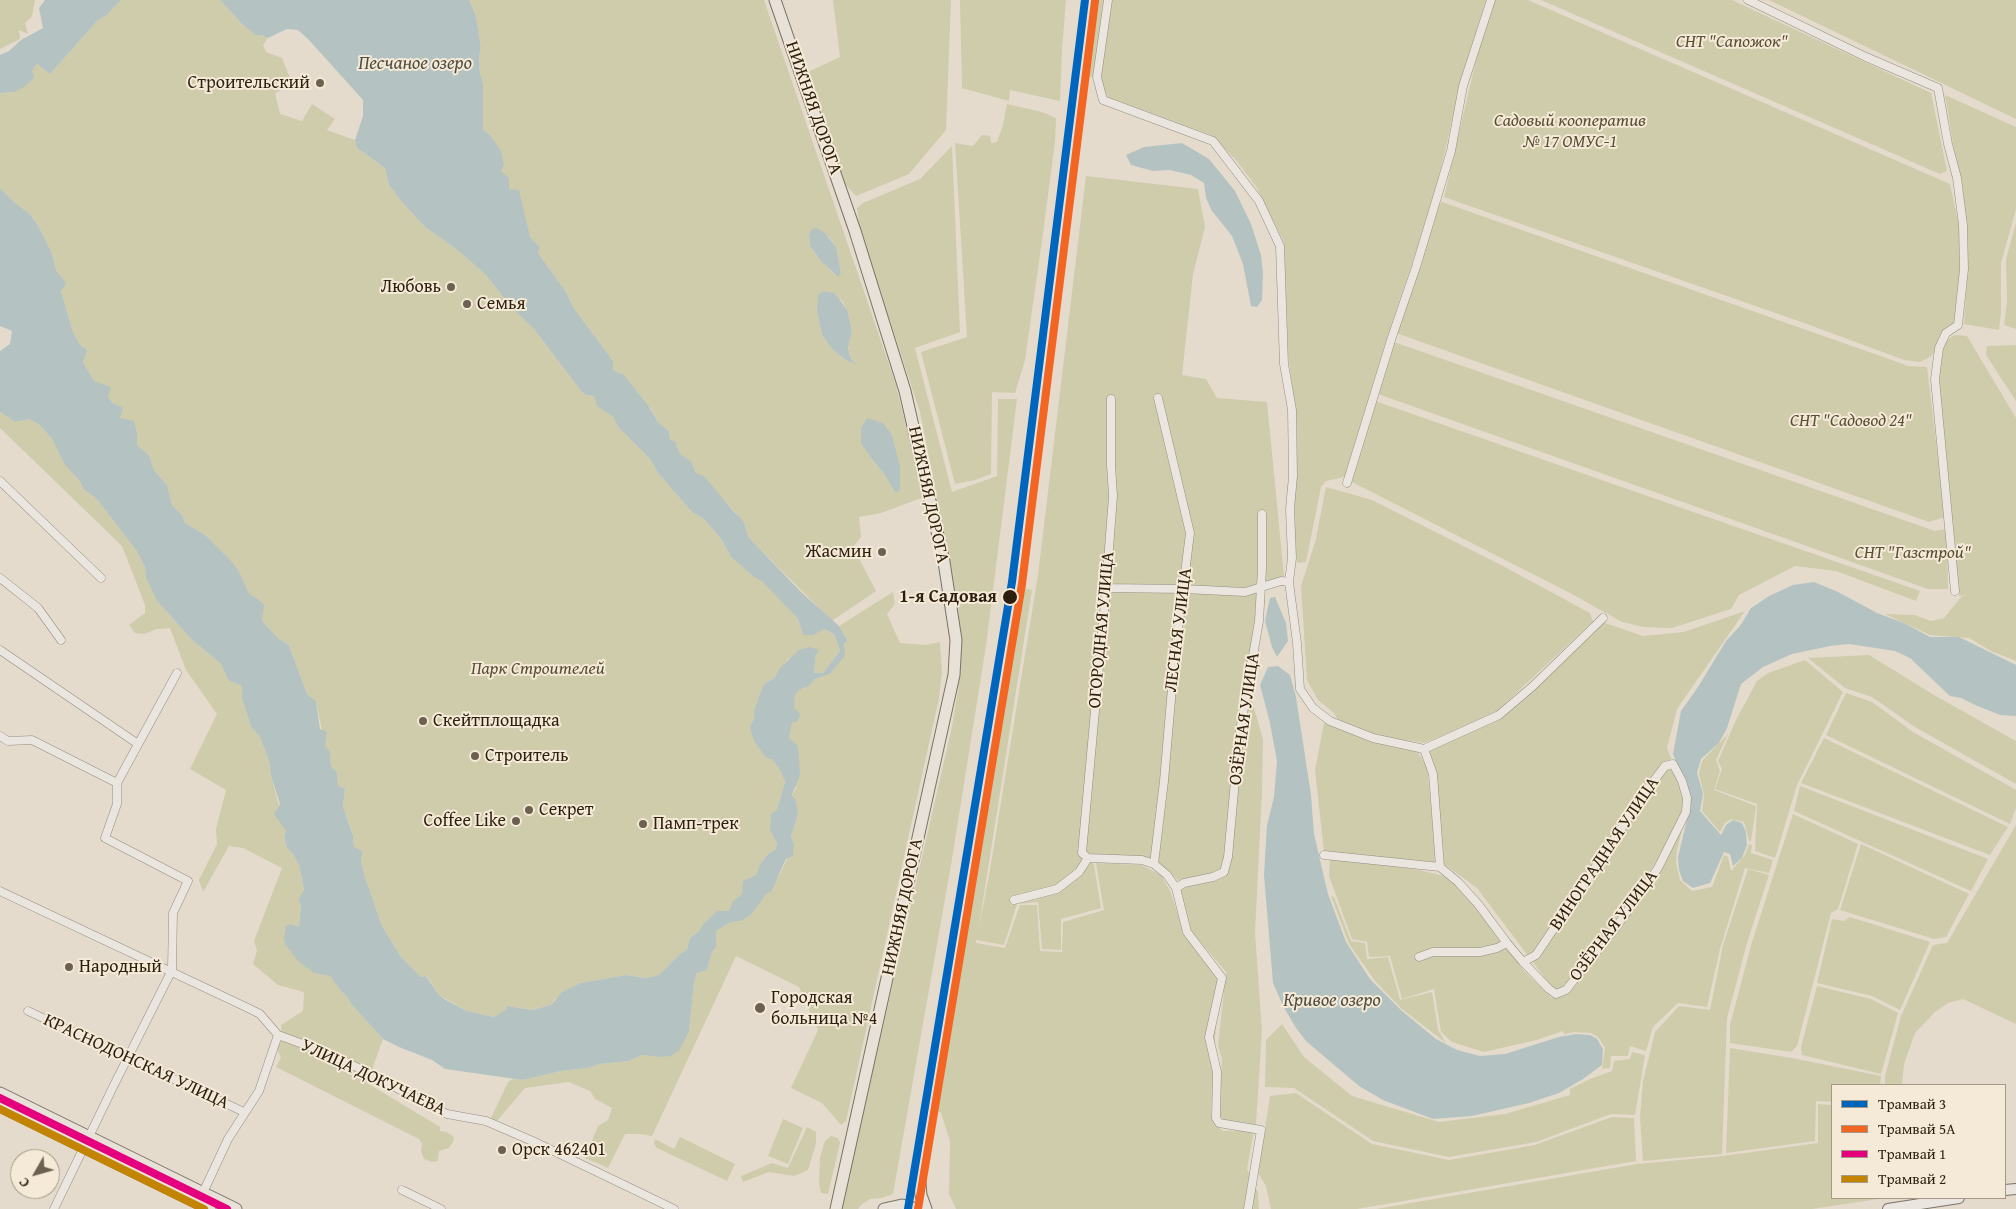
<!DOCTYPE html>
<meta charset="utf-8">
<style>
body{margin:0}
#map{position:relative;width:2016px;height:1209px;overflow:hidden;background:#e4dbcc;font-family:"Gentium Book Plus",serif}
canvas{display:block}
.legend{position:absolute;left:1831px;top:1084px;width:175px;height:115px;box-sizing:border-box;background:#f5ead7;border:1px solid #a59986;margin:0;padding:6px 9px;list-style:none;font-size:15px;color:#2c1f0d}
.legend li{display:flex;align-items:center;gap:10px;height:25px}
.legend b{width:25px;border:1px solid #a59986}
.north{position:absolute;left:10px;top:1149px;width:50px;height:50px;box-sizing:border-box;background:#f5ead7;border:1px solid #a59986;border-radius:50%;rotate:232deg;font-size:14px;font-weight:700;line-height:20px;text-align:center;color:#2c1f0d}
.north::after{content:'';display:block;margin:auto;width:18px;height:22px;background:#6c6150;clip-path:polygon(50% 0,100% 100%,50% 72%,0 100%)}
</style>
<div id="map">
<canvas width="2016" height="1209"></canvas>
<ul class="legend">
<li><b style="height:6px;background:#0065bd"></b>Трамвай 3</li>
<li><b style="height:6px;background:#f26522"></b>Трамвай 5А</li>
<li><b style="height:6px;background:#e5007d"></b>Трамвай 1</li>
<li><b style="height:6px;background:#c48403"></b>Трамвай 2</li>
</ul>
<div class="north">С</div>
</div>
<script>
const g = document.querySelector('canvas').getContext('2d');
g.lineJoin = 'round';
function fill(path, color) {
  g.fillStyle = color;
  g.fill(path, 'evenodd');
}
function toPath(rows) {
  const path = new Path2D();
  for (const r of rows) {
    path.moveTo(r[0], r[1]);
    for (let i = 2; i < r.length; i += 2) path.lineTo(r[i], r[i + 1]);
  }
  return path;
}
function strokePath(path, color, width, dash) {
  g.strokeStyle = color;
  g.lineWidth = width;
  g.lineCap = dash ? 'butt' : 'round';
  g.setLineDash(dash || []);
  g.stroke(path);
}
function write(font, color, halo, rows, align = 'center') {
  g.font = font + ' "Gentium Book Plus",serif';
  g.lineWidth = 4;
  g.setLineDash([]);
  g.textBaseline = 'middle';
  g.strokeStyle = halo;
  g.fillStyle = color;
  for (const [text, x, y, turn = 0] of rows) {
    g.save();
    g.translate(x, y);
    g.rotate((+turn || 0) * Math.PI / 180);
    g.textAlign = isNaN(turn) ? turn : align;
    if (halo) g.strokeText(text, 0, 0);
    g.fillText(text, 0, 0);
    g.restore();
  }
}
fill(toPath([
 [0,0,35,0,32,16,25,23,28,34,19,30,20,39,0,49],
 [121,0,220,0,241,23,255,34,261,35,268,38,263,45,266,52,282,58,293,85,275,93,280,114,302,121,312,104,335,119,327,130,355,140,357,148,385,168,389,185,401,201,425,227,456,249,485,274,511,307,534,329,581,391,586,395,594,396,598,406,613,417,619,428,651,460,658,473,692,512,704,519,721,539,731,557,754,577,762,580,798,619,803,635,814,635,824,629,834,634,840,651,823,673,814,673,816,654,788,659,775,677,763,685,754,711,754,719,772,759,781,772,785,782,777,810,775,837,777,843,776,849,768,854,760,864,756,875,744,889,742,894,729,911,717,911,704,923,699,931,690,938,687,949,680,954,659,975,646,978,626,975,581,983,555,999,551,1005,532,1010,507,1006,505,1010,495,1017,467,1011,439,995,427,976,421,977,401,957,382,926,364,874,361,860,363,851,354,847,353,834,343,807,345,788,338,786,337,772,331,766,330,752,325,746,316,701,307,694,289,645,279,639,262,621,258,599,249,595,240,573,204,534,185,523,183,516,172,505,167,485,154,470,149,455,137,445,137,434,120,418,113,403,94,381,83,362,80,345,73,332,61,291,65,283,56,270,51,251,39,227,29,213,14,202,0,188,0,93,14,92,37,64,50,74,98,20,107,15],
 [469,0,764,0,895,382,924,497,881,513,859,517,861,537,853,547,876,591,832,621,754,543,748,536,744,522,740,517,696,473,691,461,680,454,675,442,670,440,669,431,658,422,651,409,624,375,613,370,613,361,573,307,566,292,538,253,540,247,530,237,525,222,501,172,490,135,483,129,483,83,480,73,479,56,481,48,476,16],
 [817,228,829,237,836,247,841,273,835,275,817,256,810,246,809,235],
 [824,291,834,293,843,302,847,311,852,331,848,346,850,357,855,363,847,361,832,349,822,335,817,311,819,299],
 [892,435,900,473,895,492,884,474,871,458],
 [833,0,951,0,946,130,909,174,856,196,844,183,808,72,840,57],
 [960,0,1066,0,1062,49,1060,101,1010,90,1009,101,962,88],
 [1096,0,1104,0,1093,77,1086,76],
 [1112,0,1486,0,1462,77,1434,199,1391,325,1345,477,1326,481,1321,487,1306,562,1297,563,1294,526,1297,425,1288,353,1284,242,1257,188,1236,160,1211,135,1108,97,1100,80],
 [1495,0,1528,0,1950,184,1959,226,1960,273,1955,322,1941,333,1936,350,1930,357,1920,362,1904,360,1807,324,1444,197,1478,52],
 [1541,0,1732,0,1931,93,1947,171,1940,174],
 [1769,0,2016,0,2016,119],
 [1945,95,2016,127,2016,209,2001,263,2001,312,1999,330,1964,324,1967,277,1961,191],
 [1007,104,1042,112,1056,118,1055,142,1042,241,1025,360,1015,393,992,392,991,474,975,480,955,484,921,352,967,337,955,143,973,146,982,135,990,136,991,143,997,142,1003,125],
 [952,146,960,332,915,348,952,492,997,476,998,399,1017,399,986,646,951,865,893,1194,882,1198,870,1199,861,1205,858,1209,841,1209,952,727,960,678,962,638,954,584,920,412,860,230,857,208,863,203,920,179],
 [1086,176,1198,189,1205,227,1193,274,1182,375,1206,379,1217,398,1267,402,1284,576,1260,585,1246,680,1263,739,1262,793,1255,933,1262,1031,1256,1124,1228,1126,1219,1114,1222,1059,1218,1046,1226,972,1187,926,1179,881,1152,859,1087,853,1094,865,1101,908,1061,919,1061,950,1042,949,1038,902,1017,904,1004,945,976,940,976,943,1005,948,1020,905,1037,905,1040,951,1062,952,1063,922,1104,910,1096,863,1141,865,1161,875,1171,893,1184,934,1219,969,1211,1115,1215,1124,1223,1131,1254,1130,1247,1169,1258,1192,1259,1209,956,1209,949,1194,950,1141,941,1113,934,1108,1023,588,1032,590,978,932,990,870,1038,575],
 [1442,202,1889,359,1908,366,1927,367,1945,517,1929,522,1396,333,1437,206],
 [2016,223,2016,329,2004,325,2007,302,2006,259],
 [1955,335,1967,336,2016,418,2016,661,1991,651,1969,638,1930,635,1885,614,1914,615,1931,621,1944,618,1962,596,1967,595,1959,596,1938,375,1944,342],
 [1394,342,1935,531,1947,529,1948,589,1928,589,1378,394],
 [2016,345,2016,401,1986,355,1987,346],
 [1375,401,1920,591,1916,601,1836,571,1795,566,1739,595,1731,609,1672,628,1644,627,1622,622,1570,593,1350,481],
 [0,412,15,422,29,419,40,425,52,439,65,464,79,480,84,490,96,498,136,550,145,567,146,578,157,601,192,640,221,664,228,680,242,686,242,698,251,727,260,737,269,761,271,776,286,831,284,837,287,848,293,854,299,865,304,891,298,900,301,905,299,927,314,973,330,975,341,991,348,998,351,1004,383,1039,367,1083,440,1127,440,1131,446,1132,453,1136,454,1140,449,1148,439,1151,438,1161,432,1162,424,1159,421,1151,422,1144,419,1139,276,1067,281,1058,277,1049,282,1040,281,1025,303,1011,304,992,278,985,253,964,257,951,254,941,282,868,243,848,229,846,203,892,199,880,217,844,216,829,226,790,190,769,217,714,186,670,170,628,157,629,144,634,135,633,129,625,145,613,145,605,122,546,0,428],
 [1326,487,1372,500,1501,565,1590,613,1593,621,1495,713,1437,738,1424,743,1380,736,1338,720,1334,713,1318,700,1307,680,1301,586,1316,539],
 [893,592,895,604,887,614,900,643,926,645,940,642,942,672,939,698,846,1121,841,1125,822,1103,791,1088,818,1030,799,987,736,956,652,1136,640,1134,625,1134,608,1168,585,1158,598,1126,608,1120,612,1108,595,1099,590,1091,569,1082,525,1088,495,1123,490,1120,508,1082,513,1079,523,1080,561,1071,588,1068,600,1064,628,1061,642,1055,658,1057,689,1031,694,983,697,973,707,970,712,952,716,947,716,931,731,922,741,921,751,915,780,874,794,844,791,837,798,814,792,796,796,788,789,738,795,695,799,690,809,686,815,679,830,674,845,649,844,642,848,641,839,626],
 [1745,611,1677,709,1667,748,1679,778,1686,803,1673,838,1605,935,1562,989,1553,989,1477,888,1444,864,1434,766,1428,751,1500,719,1602,622,1643,636,1684,632],
 [1869,655,1934,695,2016,741,2016,784,1915,727,1872,697,1845,688,1808,658],
 [1805,660,1843,692,1797,785,1775,858,1755,851,1757,804,1715,789,1722,769,1718,761,1736,720,1757,681,1768,673],
 [1846,693,1872,702,1913,732,2016,790,2016,808,2010,824,1826,735],
 [1324,723,1416,749,1427,767,1437,863,1432,864,1324,852,1315,770],
 [1728,734,1716,760,1720,771,1714,790,1756,806,1751,841,1749,841,1744,822,1731,819,1725,823,1720,832,1702,811,1704,795,1699,774,1702,761],
 [1824,738,2008,827,1990,855,1801,783],
 [1800,786,1988,859,1971,891,1794,811],
 [1793,814,1858,844,1838,909,1831,913,1797,1046,1791,1052,1730,1043,1730,1025,1752,942],
 [1685,818,1677,850,1676,863,1680,880,1692,891,1712,887,1724,855,1728,857,1731,871,1745,855,1749,844,1752,845,1751,853,1773,860,1769,873,1745,868,1720,949,1707,1007,1678,1003,1653,1027,1646,1051,1630,1046,1628,1056,1611,1056,1610,1068,1602,1069,1605,1048,1598,1037,1591,1033,1574,1032,1564,1034,1563,1031,1536,1040,1484,1052,1452,1042,1441,1032,1434,989,1402,999,1390,956,1369,957,1367,942,1352,939,1329,876,1330,858,1414,869,1444,876,1464,889,1499,935,1524,971,1552,998,1565,994,1612,940,1661,869],
 [2016,825,2016,1024,1963,999,1948,1003,1935,1012,1915,1033,1904,1064,1902,1085,1885,1085,1885,1076,1901,1016,1933,945,1947,943],
 [1861,844,1969,894,1946,937,1934,939,1840,910],
 [1748,869,1769,875,1747,943,1727,1018,1722,1154,1643,1161,1640,1117,1643,1081,1655,1032,1679,1006,1710,1010,1723,945],
 [1331,896,1334,897,1351,941,1365,943,1367,959,1388,957,1400,1000,1432,992,1438,1030,1446,1043,1403,1010,1375,981,1349,944],
 [1850,917,1930,942,1900,1010,1872,996,1817,983,1832,919,1844,921],
 [1817,986,1871,999,1898,1013,1881,1074,1802,1055,1801,1047],
 [1282,1024,1304,1057,1352,1096,1439,1122,1505,1114,1570,1095,1570,1089,1590,1079,1612,1071,1614,1061,1630,1059,1632,1052,1645,1055,1635,1115,1611,1114,1536,1142,1449,1157,1373,1141,1294,1088,1265,1087,1266,1040],
 [1730,1048,1792,1058,1881,1076,1880,1085,1832,1085,1832,1102,1816,1101,1815,1141,1726,1153],
 [1296,1093,1372,1144,1449,1160,1535,1145,1612,1117,1634,1118,1636,1161,1357,1209,1271,1209,1266,1186,1258,1173,1270,1096],
 [1818,1104,1832,1105,1832,1198,1885,1198,1812,1209,1376,1209,1637,1164,1723,1156,1818,1143],
 [783,1119,803,1128,788,1164,768,1156],
 [807,1127,816,1132,816,1144,808,1170,794,1176,769,1172,743,1182,741,1176,772,1163,788,1168],
 [831,1136,838,1138,840,1143,828,1194,821,1193,819,1183,820,1157,825,1141],
 [680,1137,735,1164,727,1181,657,1148,654,1144,655,1139,674,1149]
]), '#cfccab');
fill(toPath([
 [45,0,121,0,107,15,98,20,50,74,37,64,32,71,34,78,24,87,14,92,0,93,0,55,9,51,21,40,43,28,39,8],
 [220,0,469,0,476,16,481,48,479,56,480,73,483,83,483,129,490,135,501,151,504,165,501,171,509,178,509,189,519,190,530,237,540,247,538,253,566,292,573,307,613,361,613,370,624,375,648,405,658,422,669,431,670,440,675,441,680,454,691,461,696,473,704,476,734,512,740,517,744,522,748,536,754,543,802,593,839,626,848,641,844,643,845,649,844,657,830,674,815,679,809,686,799,690,795,695,794,708,801,714,797,722,792,722,789,738,798,746,800,775,792,795,796,801,798,814,791,837,794,844,793,856,786,859,771,892,767,893,751,915,741,921,731,922,716,931,716,947,712,952,707,970,697,973,694,983,689,1031,679,1051,670,1056,658,1057,642,1055,628,1061,600,1064,588,1068,561,1071,523,1080,445,1069,432,1060,399,1047,383,1039,351,1004,348,998,341,991,330,976,314,973,298,961,285,944,284,938,286,926,290,924,299,927,301,905,298,900,304,890,299,865,293,854,287,848,284,837,286,831,274,814,280,804,271,776,269,761,260,737,251,727,242,698,242,686,228,680,221,664,192,640,157,601,146,578,145,567,136,550,96,498,84,490,79,480,65,465,52,439,40,425,29,419,15,422,0,412,0,351,10,344,12,331,0,326,0,188,14,202,29,213,39,227,51,251,56,270,66,283,61,291,73,332,80,345,87,350,83,362,94,381,111,387,108,397,113,403,123,408,120,418,134,421,137,434,137,445,149,455,154,470,167,485,172,505,183,516,185,523,204,534,232,562,240,573,249,594,258,599,264,605,262,621,279,639,289,645,307,694,316,701,320,729,327,732,325,746,330,752,331,766,337,772,338,786,345,788,343,807,353,835,354,847,363,851,361,860,364,874,382,926,401,957,421,977,426,976,439,995,446,1000,467,1011,494,1017,505,1010,507,1006,532,1010,551,1005,562,992,581,983,626,975,646,978,659,975,680,954,687,949,690,938,699,931,704,923,717,911,729,911,733,901,742,894,743,881,756,875,760,864,768,854,776,849,777,843,770,830,771,814,777,810,785,782,781,772,772,759,766,758,754,741,750,727,754,719,754,711,763,685,775,677,780,668,799,650,809,647,817,649,819,652,816,654,814,673,823,673,840,651,834,634,824,629,814,635,803,635,798,619,762,581,754,577,731,557,721,539,704,519,692,512,658,473,651,460,619,428,613,417,597,406,594,396,586,395,581,391,534,329,511,307,485,274,456,249,425,227,401,201,389,185,385,168,357,148,355,140,363,116,363,100,309,40,298,30,287,29,268,38,261,35,255,35,241,23],
 [1182,143,1209,159,1235,191,1251,224,1261,255,1263,273,1262,300,1257,307,1251,306,1243,264,1232,236,1212,211,1206,198,1204,183,1191,175,1170,170,1153,171,1131,165,1126,155,1144,147],
 [817,228,825,233,836,247,841,273,838,277,821,261,810,246,809,235,812,229],
 [824,291,834,293,838,297,847,310,852,331,848,347,850,357,856,364,847,361,832,349,822,335,817,311,818,295],
 [867,418,883,423,892,435,900,467,900,489,898,492,895,492,884,474,871,458,861,443,861,428],
 [1814,582,1838,592,1877,613,1904,623,1930,637,1959,637,2016,665,2016,716,2000,715,1975,705,1961,698,1950,696,1910,658,1895,651,1849,644,1830,646,1792,654,1763,667,1741,684,1727,728,1719,743,1701,759,1697,773,1703,794,1700,811,1721,835,1726,825,1733,820,1742,823,1746,832,1747,845,1742,858,1733,866,1730,854,1724,852,1710,883,1693,888,1683,881,1679,870,1678,857,1691,803,1686,785,1673,754,1681,711,1698,687,1726,641,1740,626,1751,608,1769,596,1793,585],
 [1275,597,1286,623,1288,641,1277,657,1272,647,1265,621,1270,598],
 [1278,666,1290,675,1296,697,1311,795,1314,834,1328,894,1346,942,1370,979,1402,1011,1436,1039,1457,1050,1480,1056,1505,1054,1559,1037,1576,1034,1590,1035,1597,1039,1603,1049,1602,1065,1583,1079,1559,1093,1529,1103,1472,1116,1433,1119,1383,1100,1359,1086,1306,1041,1296,1028,1283,1006,1273,983,1264,875,1267,825,1274,797,1277,761,1270,723,1260,685,1268,667]
]), '#b4c3c2');
const minor = toPath([
 [1108,0,1097,77,1103,100,1213,141,1259,201,1280,246,1284,364,1292,410,1293,476,1290,509,1292,558,1289,582,1297,643,1300,689,1313,708,1330,721,1373,738,1424,749],
 [1748,0,1866,57,1938,88,1948,144,1957,178,1963,225,1964,269,1958,325,1946,333,1939,348,1935,379,1955,591],
 [0,481,101,578],
 [1347,483,1392,337,1416,267,1451,151,1463,86,1491,0],
 [0,578,38,608,61,640],
 [1106,588,1184,589,1245,592,1281,581,1289,582],
 [0,650,138,744],
 [0,736,8,741,32,740,117,783,117,804,105,838,188,881,173,913,172,970,114,1085,54,1209],
 [117,783,177,673],
 [1324,855,1440,867,1433,774,1424,749,1499,715,1533,686,1603,618],
 [1088,858,1082,853,1105,601,1113,496,1111,465,1111,399],
 [1154,864,1164,781,1175,653,1190,533,1158,398],
 [1440,867,1458,882,1478,904,1507,943,1523,962,1549,989,1556,994,1566,990,1614,930,1658,868,1686,812,1687,798,1682,781,1673,764,1665,766,1650,786,1536,955,1523,962],
 [1176,888,1184,883,1213,877,1224,872,1228,857,1239,737,1259,621,1262,569,1262,514],
 [0,891,248,1008,260,1014,278,1035,333,1055,447,1114,486,1121,537,1143,674,1209],
 [1014,900,1057,889,1079,872,1088,858,1142,860,1154,864,1167,875,1176,888,1187,932,1222,978,1209,1037,1217,1072,1216,1118,1219,1123,1261,1130,1248,1209],
 [1419,957,1433,952,1480,952,1497,948,1507,943],
 [28,1011,244,1112],
 [402,1190,441,1209],
 [201,1197,228,1139,259,1091,278,1035]
]);
const secondary = toPath([
 [2005,1190,2016,1189],
 [1888,1209,1959,1198]
]);
const primary = toPath([
 [775,0,855,231,905,391,944,562,956,640,954,675,836,1209],
 [0,1093,236,1209],
 [0,1106,210,1209],
 [884,1209,902,1205,917,1209],
 [926,1209,921,1195,919,1171,1019,582,1091,0]
]);
strokePath(minor, '#948d82', 9);
strokePath(secondary, '#797268', 12);
strokePath(primary, '#797268', 13);
strokePath(minor, '#eae5de', 8);
strokePath(secondary, '#eae5de', 10);
strokePath(primary, '#e7e1d8', 11);
strokePath(toPath([
 [908,1209,1012,582,1085,0]
]), '#0065bd', 8);
strokePath(toPath([
 [918,1209,1022,584,1095,1]
]), '#f26522', 8);
strokePath(toPath([
 [0,1098,227,1209]
]), '#e5007d', 8);
strokePath(toPath([
 [0,1109,204,1209]
]), '#c48403', 8);
for (const [x, y, r, color] of [
 [320,83,5,"#6c6150"],
 [451,287,5,"#6c6150"],
 [467,304,5,"#6c6150"],
 [882,552,5,"#6c6150"],
 [1010,597,8,"#2c1f0d"],
 [423,721,5,"#6c6150"],
 [475,756,5,"#6c6150"],
 [529,810,5,"#6c6150"],
 [516,821,5,"#6c6150"],
 [643,824,5,"#6c6150"],
 [69,967,5,"#6c6150"],
 [760,1008,6,"#6c6150"],
 [502,1150,5,"#6c6150"]
]) {
  const dot = new Path2D();
  dot.arc(x, y, r, 0, 2 * Math.PI);
  g.fillStyle = color;
  g.fill(dot);
  strokePath(dot, '#f5ead7', 2);
}
write('italic 18px', '#584f34', '#f5ead7', [
 ["СНТ \"Сапожок\"",1732,42],
 ["Садовый кооператив",1570,121],
 ["№ 17 ОМУС-1",1570,142],
 ["СНТ \"Садовод 24\"",1851,421],
 ["СНТ \"Газстрой\"",1913,553],
 ["Парк Строителей",538,669]
]);
write('18px', '#2c1f0d', '#f5ead7', [
 ["Строительский",310,83,"right"],
 ["Любовь",441,287,"right"],
 ["Семья",477,304],
 ["Жасмин",872,552,"right"],
 ["Скейтплощадка",433,721],
 ["Строитель",485,756],
 ["Секрет",539,810],
 ["Coffee Like",506,821,"right"],
 ["Памп-трек",653,824],
 ["Народный",79,967],
 ["Городская",771,998],
 ["больница №4",771,1019],
 ["Орск 462401",512,1150]
], 'left');
write('18px', '#2c1f0d', '#f5ead7', [
 ["НИЖНЯЯ ДОРОГА",813,108,71],
 ["НИЖНЯЯ ДОРОГА",928,495,78],
 ["ОГОРОДНАЯ УЛИЦА",1102,630,-85],
 ["ЛЕСНАЯ УЛИЦА",1179,630,-83],
 ["ОЗЁРНАЯ УЛИЦА",1245,719,-82],
 ["ВИНОГРАДНАЯ УЛИЦА",1605,854,-56],
 ["НИЖНЯЯ ДОРОГА",903,907,-78],
 ["ОЗЁРНАЯ УЛИЦА",1614,926,-53],
 ["КРАСНОДОНСКАЯ УЛИЦА",136,1062,25],
 ["УЛИЦА ДОКУЧАЕВА",373,1078,25]
]);
write('bold 18px', '#2c1f0d', '#f5ead7', [
 ["1-я Садовая",997,597]
], 'right');
write('italic 19px', '#4f4d42', '#f5ead7', [
 ["Песчаное озеро",415,64],
 ["Кривое озеро",1332,1001]
]);
</script>
